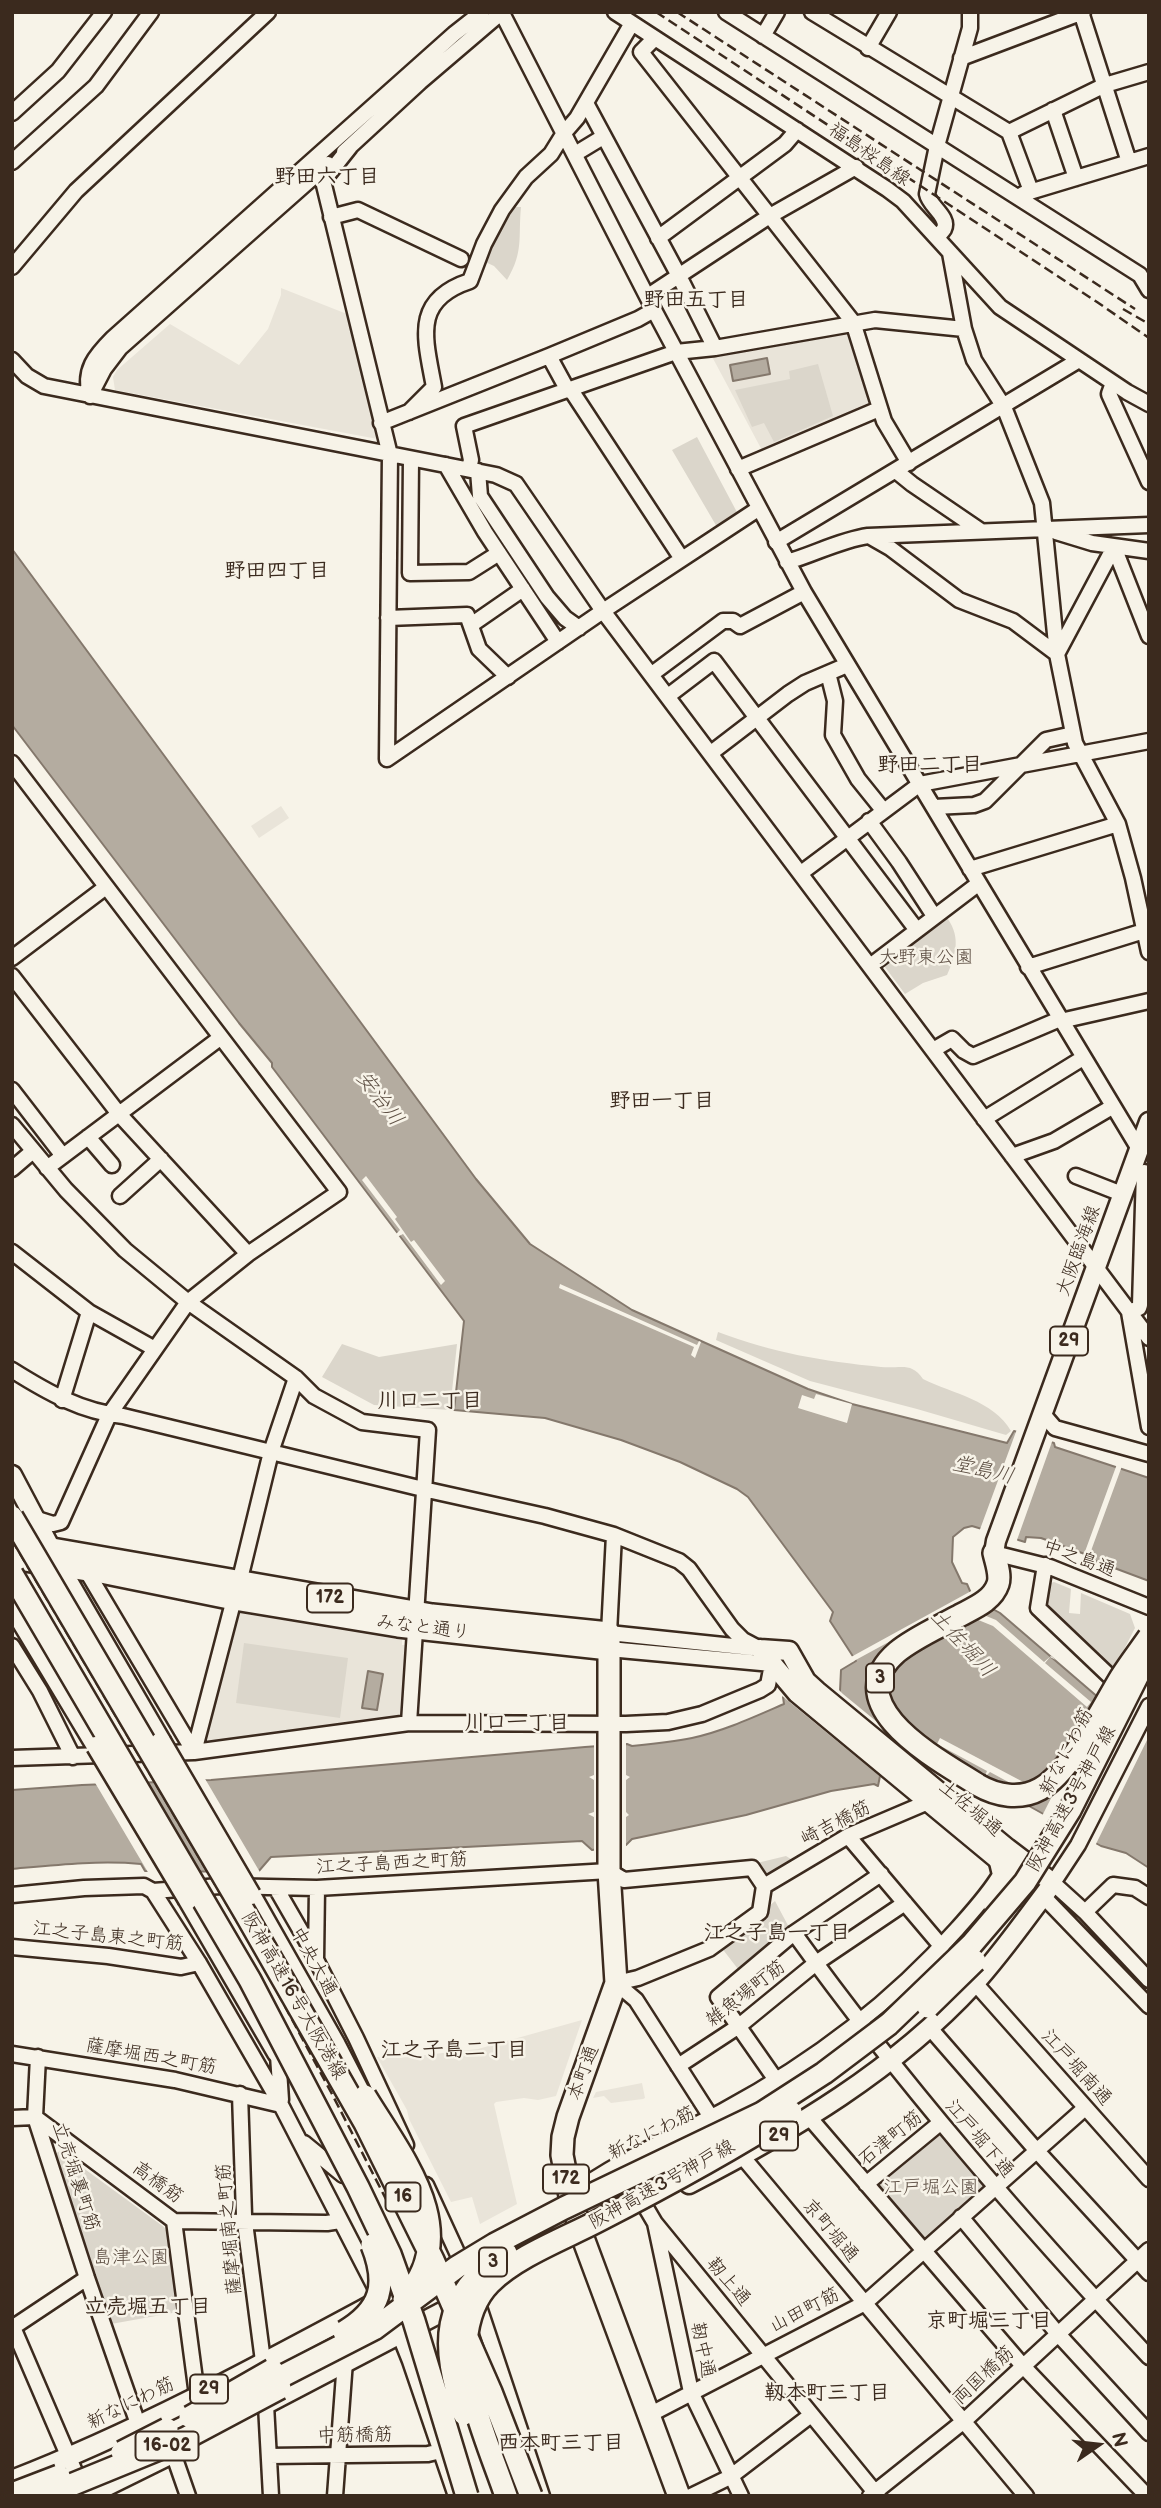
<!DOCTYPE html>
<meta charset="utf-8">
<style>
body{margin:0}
#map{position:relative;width:1161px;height:2508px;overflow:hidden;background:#f7f3e8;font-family:"Balsamiq Sans",sans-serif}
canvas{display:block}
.frame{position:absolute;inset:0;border:14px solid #3b2a1e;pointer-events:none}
.north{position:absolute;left:1063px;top:2410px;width:70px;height:70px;-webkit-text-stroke:5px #f7f3e8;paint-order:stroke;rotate:76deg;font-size:19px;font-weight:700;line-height:28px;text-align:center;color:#3b2a1e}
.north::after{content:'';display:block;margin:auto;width:24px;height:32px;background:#3b2a1e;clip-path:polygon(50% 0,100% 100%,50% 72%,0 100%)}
</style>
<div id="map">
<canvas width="1161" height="2508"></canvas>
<div class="frame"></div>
<div class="north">N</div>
</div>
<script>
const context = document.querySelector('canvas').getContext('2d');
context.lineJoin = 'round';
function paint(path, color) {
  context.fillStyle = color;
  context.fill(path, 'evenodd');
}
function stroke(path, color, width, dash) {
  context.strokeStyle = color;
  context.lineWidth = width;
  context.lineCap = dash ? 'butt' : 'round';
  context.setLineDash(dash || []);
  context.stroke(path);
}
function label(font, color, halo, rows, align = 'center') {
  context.font = font + ' "Balsamiq Sans","Klee One",sans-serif';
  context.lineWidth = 5;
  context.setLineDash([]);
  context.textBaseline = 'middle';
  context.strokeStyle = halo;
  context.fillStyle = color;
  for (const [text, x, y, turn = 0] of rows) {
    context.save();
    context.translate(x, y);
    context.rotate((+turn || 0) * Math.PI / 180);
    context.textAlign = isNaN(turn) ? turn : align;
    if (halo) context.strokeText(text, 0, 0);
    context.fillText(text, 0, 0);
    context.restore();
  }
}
const built = new Path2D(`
 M281,288L352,316L383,440L115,390L113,377L117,370L170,324L239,365L268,329L281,295Z
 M849,326L875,406L764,454L709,351Z
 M281,806L289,818L259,838L251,826Z
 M240,1613L402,1640V1645H406L401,1715L398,1720L210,1747L206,1740Z
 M582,2020L556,2096L538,2100L524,2098L496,2102L494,2104L517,2204L480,2224L472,2197L451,2202L409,2119L407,2110L377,2057L399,2058L478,2049Z
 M642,2083L645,2098L643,2099L611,2103L604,2096L593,2098L596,2092Z`);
const green = new Path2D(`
 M517,207H521C518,238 524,251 507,280L494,266L481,260L506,208Z
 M818,364L833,416L774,442L764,423L752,427L735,390L790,379L789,371Z
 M697,437L739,516L717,527L672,450Z
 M945,915C961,935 957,953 947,975L923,983L905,994L882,963Z
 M718,1332C774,1353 822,1361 881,1367C900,1369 911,1361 923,1379C953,1394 993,1400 1011,1431L1006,1435L917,1409L810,1381L716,1340Z
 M342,1344L379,1357L457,1344L450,1410L374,1405L322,1377Z
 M1054,1582L1071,1589L1069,1613L1080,1614L1081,1593L1130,1614L1135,1628L1112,1673L1042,1607L1048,1584Z
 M244,1643L348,1658L340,1718L236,1703Z
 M786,1856L794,1861L771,1874L762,1872L757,1863Z
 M775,1901L791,1931L741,1973L721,1947Z
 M938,2135H943L984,2185V2190L927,2240L921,2238L879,2190L880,2184Z
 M60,2151L164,2227L169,2235L178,2312L111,2324L55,2154Z`);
const water = new Path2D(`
 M767,358L770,374L733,381L730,365Z
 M12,549L476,1179L530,1244L632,1310L808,1389L852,1404L1007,1443L1014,1431L1054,1443L1055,1447L1149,1478V1581L1093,1560V1557L1041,1538L1026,1537L1025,1542L972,1526L964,1528L953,1537L952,1562L962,1583L967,1584L973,1598L1000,1613L1149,1741V1868L1126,1853L1101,1846L1020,1801L925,1755L880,1776L878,1786L874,1784L831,1791L746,1815L632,1839L626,1845L592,1850L582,1841L271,1857L258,1872L145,1871L141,1864C99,1860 55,1865 12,1869V1790L82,1785L211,1780L585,1747L627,1744L632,1746C652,1744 672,1742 692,1738C724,1731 754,1717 784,1704L783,1697L840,1691L841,1670L856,1661L830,1621L833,1612L748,1497L737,1489L680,1462L621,1440L545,1418L454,1410L464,1321L294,1096L272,1067V1063L239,1023L12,725Z
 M368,1671L383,1674L377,1710L362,1708Z`);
const pier = new Path2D(`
 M366,1176L397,1217L395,1219L411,1242L414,1240L445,1281L441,1285L403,1234L397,1237L395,1235L400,1230L362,1180Z
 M560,1284L697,1345L699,1341L701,1342L695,1358L691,1355L694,1347L559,1288Z
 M816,1394L852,1404L847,1423L798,1408L802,1395L814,1399Z
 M1017,1429L1053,1439L1017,1540L1018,1543L979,1532Z
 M1117,1464L1122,1466L1088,1559L1083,1557Z
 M973,1590L975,1595L852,1662L851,1660V1657Z
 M974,1611L996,1620L1044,1662L1051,1656L1056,1660L1050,1657L1045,1663L1091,1702L1087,1707L993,1626L971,1617Z
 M838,1689L843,1694L921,1758L883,1779L781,1695Z
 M1103,1696L1149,1736L1095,1846L1042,1816Z
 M940,1738L1046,1794L1043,1801L990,1772L984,1778L987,1771L937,1744Z
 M626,1741V1775L630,1777L626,1780V1812L629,1815L626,1817V1849L594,1852V1817L588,1814L594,1812V1780L589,1777L594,1775V1742Z
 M204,1777L261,1874L260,1875H226L168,1778Z
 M128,1780L183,1875L149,1874L94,1781Z`);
const minor = new Path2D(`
 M615,12L887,189L903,201L1000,307L1127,392L1149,404
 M726,12L1140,275L1149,290
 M812,12L1009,132L1031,191
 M1081,12L1129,162
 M502,13L654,310L804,592L1139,1149
 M763,36L777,12
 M655,38L641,52L853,322L884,421L909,463
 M868,48L889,12
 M961,58L1083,12
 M586,103L679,276L715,348
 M1053,110L1076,178
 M12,113L58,71L104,12
 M1009,132L1105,85L1149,72
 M350,147L323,181L390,455L387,759
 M344,152L420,82L502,12
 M575,154L603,137
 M12,162L96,86L151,12
 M1023,194L1149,156
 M331,217L358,210L461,259
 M658,238L785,144L797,130
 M937,238C939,235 942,232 944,229C950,217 929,206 927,194L937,146L970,28V12
 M950,253L964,329L974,360L1004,407L1042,503L1057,654L1075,743L1118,824L1133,878L1149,952
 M12,267L76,191L268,12
 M648,296L768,217L856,167
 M549,356L567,389L573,393L682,559
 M12,360L27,376L44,386L496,475L516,484L603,611L1149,1338
 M1113,383L1109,394L1149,482
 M90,396L104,369L120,348L328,164
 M90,396C83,370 95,356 113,338L454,34L482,12
 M409,412L434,387C425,338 412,300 470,281L484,244L502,210L526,177L551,154L564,133L577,118L632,23
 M381,423L549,356L638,319L654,310
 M411,459L410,573L469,572L499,553
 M446,465L485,532L558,642
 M469,469L471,460L464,426L676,352L715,348L875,320L964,329
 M738,469L879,409
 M478,471L480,496L547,597L565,618L579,628
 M896,471L912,484L981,531
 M1056,532L1092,543L1149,551
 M869,536L890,548L959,600L1013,621L1057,654
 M776,542L1079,360
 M1114,547L1149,636
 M787,562C815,554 840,540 868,536L1149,525
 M388,618L467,615L479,649L508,677
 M471,625L523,589
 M1057,654L1114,547
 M828,673L835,701L833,735L858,779L883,810
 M652,674L723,621H733L740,626L804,592
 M668,696L714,661L916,929
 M711,753L788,694L805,683L847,665
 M387,759L603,611L758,509
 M12,763L339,1192L248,1254L188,1302L109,1415L61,1522L53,1524L37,1519
 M934,807L974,805L985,801L1046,740L1073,734
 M869,821L899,862L934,916
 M970,869L1118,824
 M801,873L920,784L1149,741
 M12,958L106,887
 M870,966L978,884
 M1028,967L1144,931
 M12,976L119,1114L248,1254
 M933,1050L952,1039L964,1051L973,1056L1060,1019L1065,1020L1149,1001
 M12,1090L63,1156
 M984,1119L1083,1058
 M12,1125L66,1190L125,1250L188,1302L296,1378L314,1396L362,1422L428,1430L409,1723
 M88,1137L112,1165
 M1012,1156L1054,1141L1112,1107
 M47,1168L220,1038
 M12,1169L33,1151
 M1144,1172L1140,1305L1139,1308L1129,1312L1149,1427
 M1076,1176L1122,1194
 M120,1196L161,1159
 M12,1252L89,1312L155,1349
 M12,1370C47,1392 82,1412 123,1416L423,1489L545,1516L614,1535L679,1561L689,1569L732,1629L743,1640L760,1649
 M62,1400L89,1312
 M1043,1414L1055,1428L1149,1454
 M614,1535L609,1633L752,1648
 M994,1553L1050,1567L1149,1607
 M1045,1565L1038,1608L1122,1688
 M239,1583L271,1452L296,1378
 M234,1599L194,1752L409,1723L626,1724L668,1722L702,1714L760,1690L768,1685L772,1664L609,1649
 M12,1646L40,1691L73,1757
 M1149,1706L1078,1845L1053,1883L1085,1912L1149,1980
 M12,1758L194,1752L86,1570
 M848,1836L942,1947
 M764,1886L848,1836L928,1802
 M276,1888L306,1940L356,2038L406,2145
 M153,1891L199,1963L281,2105L378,2293
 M12,1895L84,1888L144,1886L153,1891L220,1886L317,1888L609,1871L624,1880L752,1868L764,1886
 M1043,1896L1149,2006
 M1085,1912L1113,1885L1135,1888L1149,1897
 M794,1933C902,2083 1023,2222 1149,2357
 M12,1947L108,1956L181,1967L199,1963
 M316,1960L317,1888
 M616,1983L636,2000L716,2125L1026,2496
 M616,1983L638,1978L709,1949L760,1912L764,1886
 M975,1983L1149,2179
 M929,2027L1037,2151L1149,2273
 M12,2054L175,2080L281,2105
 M278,2055L281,2100
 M38,2057L35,2117L87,2278L138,2424
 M678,2066L739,2026L816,1963L905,1903
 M776,2080L718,1997L794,1933L881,1874
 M240,2094L244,2215L263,2361
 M809,2117L1023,2366L1147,2496
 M12,2118L35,2117L174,2221L327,2223L340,2221
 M304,2143L343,2175
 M866,2184L940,2123
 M426,2185L466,2272
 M570,2196C616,2161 672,2138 723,2111C812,2063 890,2005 957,1929C972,1912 988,1895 1000,1875L996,1858
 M645,2206L655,2223L691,2392L741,2496
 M961,2217L1058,2334L1149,2433
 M174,2221L197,2395
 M655,2223L878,2496
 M477,2301L542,2496
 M12,2325L82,2488
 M396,2326L410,2361L456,2496
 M12,2328L87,2278
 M266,2405L271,2496
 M649,2415L865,2303L1085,2108
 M173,2453L188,2496
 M269,2456L428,2454L441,2451
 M335,2496L345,2361
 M691,2496L730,2477L811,2415
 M870,2496L964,2421L1149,2250`);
const major = new Path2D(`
 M12,1475L68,1581L161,1741
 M994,1553L996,1541L1149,1122
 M12,1606L96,1746
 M760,1649L797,1693L1025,1882
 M251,1895L336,2045L369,2109
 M188,1900L277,2053
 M993,1906L1025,1863
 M721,2122L781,2089L851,2041
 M689,2184C792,2131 895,2070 974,1984C1003,1952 1027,1917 1053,1883L1007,1848L817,1691L806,1681L789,1651L760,1649
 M270,2402L465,2300
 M12,2480C151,2426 283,2352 414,2282
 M87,2496L174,2453`);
const highway = new Path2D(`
 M12,1542L432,1615L609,1633V1871L616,1983L568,2117L563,2137L562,2155L570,2196L583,2238L679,2496
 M12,1558L106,1573L234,1599L398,1626L609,1649
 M978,1785C941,1761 834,1706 897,1652C914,1638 937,1628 957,1617C971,1609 992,1602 998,1584C1001,1575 996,1562 994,1553
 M617,2198L661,2180`);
const rail = new Path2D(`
 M656,12L1097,302L1149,338
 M677,12L1135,309
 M1123,309L1149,324
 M12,1540L266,1971L332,2094L389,2205`);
const majorBridge = new Path2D(`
 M161,1741L251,1895
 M96,1746L188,1900`);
const highwayBridge = new Path2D(`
 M12,1517L245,1913L365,2123L433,2260L491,2392L531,2496
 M12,1574L250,1980L358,2187L390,2254L414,2321L467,2496
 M978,1785C997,1796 1020,1800 1040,1789C1072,1771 1102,1708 1121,1677C1130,1663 1140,1650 1149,1637
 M928,2007L975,1961
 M365,2096C402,2157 465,2232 404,2299
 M344,2332C381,2310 388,2285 372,2245
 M261,2387L374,2329L457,2267L495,2244L564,2208L762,2113L824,2073L889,2024L972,1944L1025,1882L1070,1810L1149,1653
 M464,2414C441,2346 439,2296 506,2253
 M190,2417L272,2370
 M122,2452L167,2429
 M12,2494L59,2476
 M44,2496L186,2438L280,2388
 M506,2496C491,2452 462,2387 466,2342C468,2320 474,2299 490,2283C516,2257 563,2239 596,2222C662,2188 729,2152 791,2112`);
const shields = [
 [1069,1341,38],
 [330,1598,46],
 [880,1678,28],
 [779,2136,38],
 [566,2179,46],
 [403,2197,35],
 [493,2262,28],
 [209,2389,38],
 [167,2446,63]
];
const shieldNames = [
 ["29",1069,1341],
 ["172",330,1598],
 ["3",880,1678],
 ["29",779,2136],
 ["172",566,2179],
 ["16",403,2197],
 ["3",493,2262],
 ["29",209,2389],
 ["16-02",167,2446]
];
const streetNames = [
 ["福島桜島線",869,155,35],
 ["大阪臨海線",1079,1251,-70],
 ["中之島通",1079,1559,20],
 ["みなと通り",423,1628,7],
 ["新なにわ筋",1067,1752,-63],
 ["阪神高速3号神戸線",1072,1799,-61],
 ["土佐堀通",970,1809,40],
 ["崎吉橋筋",836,1824,-27],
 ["江之子島西之町筋",392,1864,-3],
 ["江之子島東之町筋",108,1937,6],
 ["中央大通",313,1962,61],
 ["雑魚場町筋",746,1994,-38],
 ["阪神高速16号大阪港線",293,1996,60],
 ["薩摩堀西之町筋",151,2057,10],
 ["江戸堀南通",1076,2068,48],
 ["本町通",584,2073,-70],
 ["新なにわ筋",652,2134,-27],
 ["石津町筋",891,2139,-39],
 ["江戸堀下通",979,2139,50],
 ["立売堀裏町筋",75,2177,72],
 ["高橋筋",157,2183,36],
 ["阪神高速3号神戸線",662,2185,-29],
 ["薩摩堀南之町筋",230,2229,-95],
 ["京町堀通",830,2231,50],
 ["靭上通",728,2282,50],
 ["山田町筋",805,2311,-27],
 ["靭中通",702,2350,78],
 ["両国橋筋",984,2376,-43],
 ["新なにわ筋",131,2404,-26],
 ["中筋橋筋",355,2436,-1]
];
const parkNames = [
 ["大野東公園",926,958],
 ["江戸堀公園",931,2188],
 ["島津公園",131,2258]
];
const neighbourhoodNames = [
 ["野田六丁目",327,178],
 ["野田五丁目",696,301],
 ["野田四丁目",277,572],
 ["野田二丁目",930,766],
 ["野田一丁目",662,1102],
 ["川口二丁目",430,1402],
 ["川口一丁目",517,1724],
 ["江之子島一丁目",777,1934],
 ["江之子島二丁目",454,2051],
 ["立売堀五丁目",148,2308],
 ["京町堀三丁目",989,2322],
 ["靱本町三丁目",827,2394],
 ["西本町三丁目",561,2444]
];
const waterNames = [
 ["安治川",379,1099,53],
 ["堂島川",983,1471,13],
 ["土佐堀川",962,1644,47]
];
paint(built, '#e9e4d9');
paint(green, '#dbd6cb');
paint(water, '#b4aca0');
stroke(water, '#84786c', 2);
paint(pier, '#f7f3e8');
stroke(minor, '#3b2a1e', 19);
stroke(major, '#3b2a1e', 23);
stroke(highway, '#3b2a1e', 26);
stroke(minor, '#f7f3e8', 14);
stroke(major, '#f7f3e8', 18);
stroke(highway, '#f7f3e8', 21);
stroke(rail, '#3b2a1e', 2.5, [10, 5]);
stroke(majorBridge, '#3b2a1e', 23, []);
stroke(highwayBridge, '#3b2a1e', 26, []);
stroke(majorBridge, '#f7f3e8', 18);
stroke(highwayBridge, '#f7f3e8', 21);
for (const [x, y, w] of shields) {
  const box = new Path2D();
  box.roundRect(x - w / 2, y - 14.5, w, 29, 5);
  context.fillStyle = '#f7f3e8';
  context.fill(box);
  stroke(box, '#3b2a1e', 2);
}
label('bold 18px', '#3b2a1e', null, shieldNames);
label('19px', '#3b2a1e', '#f7f3e8', streetNames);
label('19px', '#5b4c41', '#f7f3e8', parkNames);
label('bold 21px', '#3b2a1e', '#f7f3e8', neighbourhoodNames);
label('italic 21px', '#5f5145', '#f7f3e8', waterNames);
</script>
